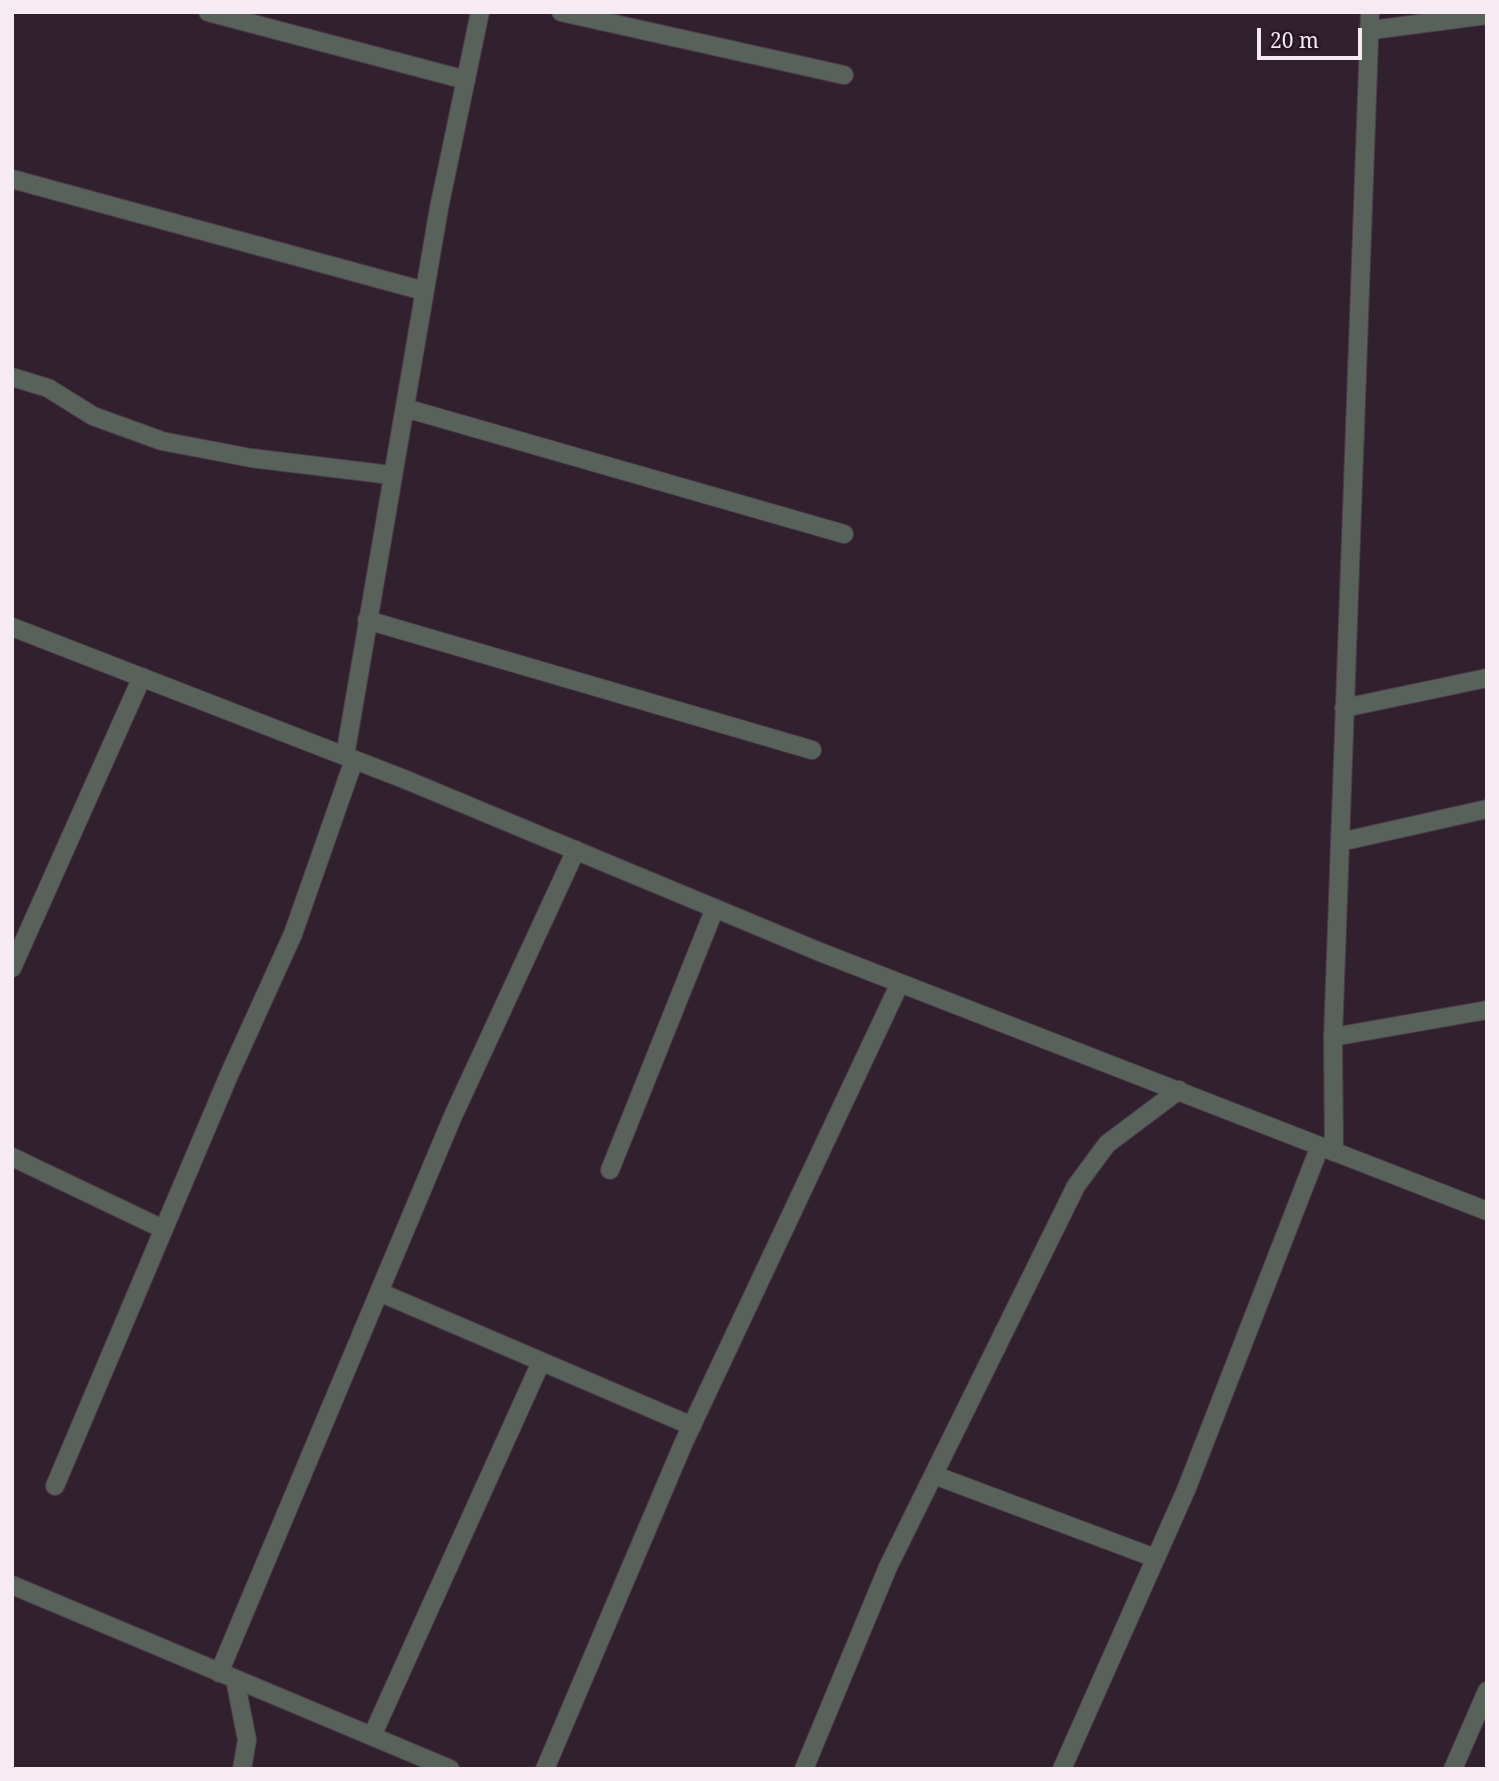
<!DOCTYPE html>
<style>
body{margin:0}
#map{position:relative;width:1499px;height:1781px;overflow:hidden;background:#31212f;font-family:"Noto Serif",serif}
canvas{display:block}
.frame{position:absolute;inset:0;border:14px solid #f6eaf3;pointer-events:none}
.scale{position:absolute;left:1257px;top:28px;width:105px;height:32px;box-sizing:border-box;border:4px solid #f6eaf3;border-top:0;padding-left:9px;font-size:21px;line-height:24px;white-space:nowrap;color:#f6eaf3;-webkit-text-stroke:5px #271725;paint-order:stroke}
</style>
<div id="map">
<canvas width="1499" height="1781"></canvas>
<div class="frame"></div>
<div class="scale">20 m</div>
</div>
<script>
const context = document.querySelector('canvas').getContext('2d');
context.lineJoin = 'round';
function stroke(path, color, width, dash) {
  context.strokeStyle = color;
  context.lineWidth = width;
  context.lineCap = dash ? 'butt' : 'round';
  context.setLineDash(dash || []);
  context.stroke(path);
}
const minor = new Path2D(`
 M208,12L466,80
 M561,12L844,75
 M1372,30L1487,15
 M12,179L424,291
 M12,377L48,388L93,416L162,441L251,458L391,475
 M405,408L844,534
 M367,620L812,750
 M12,627L404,779L820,952L1487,1211
 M1344,708L1487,678
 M345,756L439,208L480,12
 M1340,842L1487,809
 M12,968L142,677
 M1333,1037L1487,1010
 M1334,1152L1333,1037L1370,12
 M12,1157L163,1229
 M610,1170L715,908
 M379,1292L692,1426
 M934,1475L1155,1558
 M55,1486L229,1075L293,934L354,760
 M12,1585L450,1769
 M219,1673L453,1116L576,850
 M235,1679L247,1740L242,1769
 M372,1736L541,1362
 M545,1769L684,1442L900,983
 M804,1769L888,1567L1076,1186L1107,1144L1179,1090
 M1062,1769L1186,1490L1320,1146
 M1453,1769L1487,1691`);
stroke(minor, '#4d3d4a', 20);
stroke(minor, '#59625a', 18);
</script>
